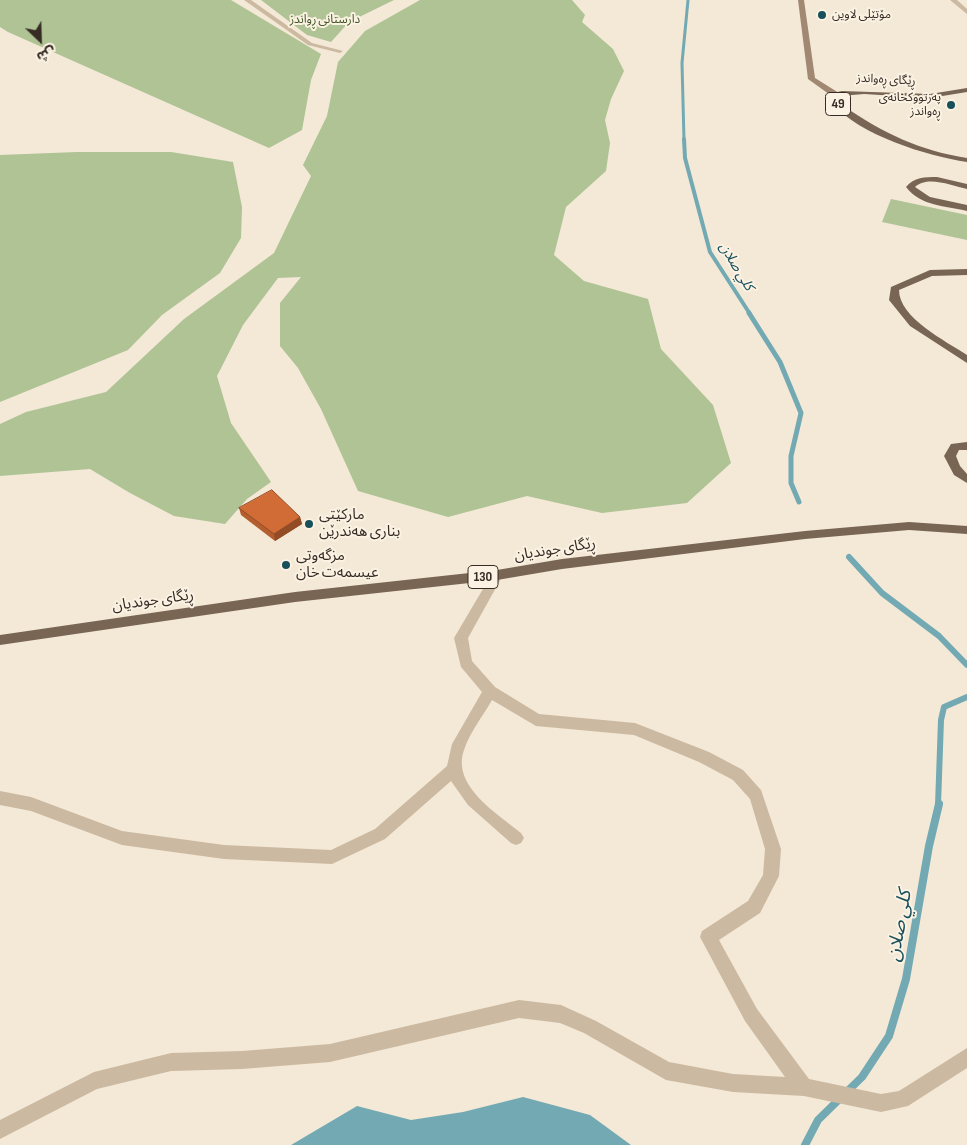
<!DOCTYPE html>
<meta charset="utf-8">
<style>
body{margin:0}
#map{position:relative;width:967px;height:1145px;overflow:hidden;background:#f3e9d6;font-family:"Sofia Sans Condensed","Noto Sans Arabic",sans-serif}
canvas{display:block}
.north{position:absolute;left:15px;top:15px;width:50px;height:50px;-webkit-text-stroke:4px #fbf2e3;paint-order:stroke;rotate:156deg;font-size:14px;font-weight:700;line-height:20px;text-align:center;color:#362c25}
.north::after{content:'';display:block;margin:auto;width:18px;height:22px;background:#362c25;clip-path:polygon(50% 0,100% 100%,50% 72%,0 100%)}
</style>
<div id="map">
<canvas width="967" height="1145"></canvas>
<div class="north">ش</div>
</div>
<script>
const context = document.querySelector('canvas').getContext('2d');
context.lineJoin = 'round';
function paint(path, color) {
  context.fillStyle = color;
  context.fill(path, 'evenodd');
}
function stroke(path, color, width, dash) {
  context.strokeStyle = color;
  context.lineWidth = width;
  context.lineCap = dash ? 'butt' : 'round';
  context.setLineDash(dash || []);
  context.stroke(path);
}
function label(font, color, halo, rows, align = 'center') {
  context.font = font + ' "Sofia Sans Condensed","Noto Sans Arabic",sans-serif';
  context.lineWidth = 4;
  context.setLineDash([]);
  context.textBaseline = 'middle';
  context.strokeStyle = halo;
  context.fillStyle = color;
  for (const [text, x, y, turn = 0] of rows) {
    context.save();
    context.translate(x, y);
    context.rotate((+turn || 0) * Math.PI / 180);
    context.textAlign = isNaN(turn) ? turn : align;
    if (halo) context.strokeText(text, 0, 0);
    context.fillText(text, 0, 0);
    context.restore();
  }
}
const green = new Path2D(`
 M0,0H231L321,54L311,80L302,130L269,148L8,32L0,27Z
 M261,0H394L349,22L331,42L307,35Z
 M420,0H572L585,15L582,22L613,49L624,71L611,99L605,120L610,143L606,171L566,207L554,255L584,281L648,299L661,349L713,405L731,463L687,503L602,513L527,496L448,517L358,491L321,409L298,368L280,346V303L301,277L278,278L243,325L217,376L231,423L271,482L247,499L225,524L174,516L130,493L90,469L0,476V424L26,412L106,392L184,319L274,253L311,176L303,165L327,116L338,62L365,31Z
 M77,152H171L233,162L242,207L241,238L220,273L162,315L128,350L0,402V155Z
 M891,199L967,215V240L882,222Z`);
const water = new Path2D(`
 M523,1097L590,1115L631,1145H291L357,1106L411,1120L463,1112Z`);
const streamFar4 = new Path2D(`
 M684,140L682,63L688,0`);
const streamFar3 = new Path2D(`
 M684,139L685,158L710,252L750,314`);
const streamFar2 = new Path2D(`
 M749,313L780,362L801,413L791,456V483L799,502`);
const streamFar1 = new Path2D(`
 M849,557L882,593L939,636L967,665
 M938,805L941,720L944,707L967,697`);
const stream = new Path2D(`
 M805,1145L818,1120L862,1077L889,1036L906,979L929,846L939,804`);
const street = new Path2D(`
 M244,0H251L312,43L343,51L340,53L308,45Z
 M950,0H957L967,9V14Z
 M497,570L501,572L503,575L468,638L472,661L495,687L539,714L635,723L709,752L743,770L761,790L781,849L779,876L760,913L719,940L757,1009L809,1079L881,1094L899,1091L967,1048V1068L908,1106L881,1112L804,1096L733,1092L666,1080L584,1033L560,1023L519,1018L330,1062L242,1069L171,1071L97,1089L0,1139V1120L94,1072L171,1053L242,1051L330,1044L519,1000L561,1005L596,1021L669,1062L733,1074L785,1077L745,1021L700,937L702,931L748,901L763,875L765,849L750,799L733,780L699,762L634,735L536,726L492,700C483,716 470,732 464,750C451,786 498,814 521,833L524,838L521,843L516,845L511,843L468,805L451,781L385,839L332,864L224,859L122,845L31,811L0,805V791L31,797L122,831L224,845L331,850L375,829L447,766L452,744L482,692L461,667L454,638L493,572Z`);
const secondary = new Path2D(`
 M798,0H804L815,78L839,93V97H833L808,79Z`);
const primary = new Path2D(`
 M967,88V92L930,98L864,94L840,96V103L845,107C883,133 921,151 967,158V162C927,156 859,135 832,103L833,93L842,91L930,94Z
 M937,177L967,184V189C952,186 928,175 915,187L930,197L967,205V211C946,206 920,206 906,187C914,177 925,177 937,177Z
 M967,269V275L932,276L899,290C899,318 946,341 967,355V363L910,326L889,300L891,287L930,270Z
 M967,442V450H959L956,456L960,466L967,474V483L954,475L944,456L951,444Z
 M909,522L967,526V534L909,530L805,539L562,569L497,580L295,602L0,645V635L295,592L497,570L562,559L805,531Z`);
const wall = new Path2D(`
 M239,508L300,517L302,524L275,541L241,515Z`);
const shadedWall = new Path2D(`
 M300,517L302,524L275,541L274,534Z`);
const building = new Path2D(`
 M272,490L300,517L274,534L239,508Z`);
const markers = [
 [822,15,5,"#174f5b"],
 [951,105,5,"#174f5b"],
 [309,524,5,"#174f5b"],
 [286,565,5,"#174f5b"]
];
const farPoinames = [
 ["مۆتێلی لاوین",832,15],
 ["پەرتووکخانەی",941,98,"right"],
 ["ڕەواندز",941,112,"right"]
];
const farParknames = [
 ["دارستانی ڕواندز",325,20]
];
const farStreetnames = [
 ["ڕێگای ڕەواندز",886,80,3]
];
const shields = [
 [838,104,25],
 [483,577,30]
];
const shieldNames = [
 ["49",838,104],
 ["130",483,577]
];
const farWaternames = [
 ["كلي صلان",736,267,59]
];
const poiNames = [
 ["مارکێتی",319,515],
 ["بناری هەندرێن",319,532],
 ["مزگەوتی",296,556],
 ["عیسمەت خان",296,573]
];
const streetNames = [
 ["ڕێگای جوندیان",555,550,-9],
 ["ڕێگای جوندیان",153,601,-8]
];
const nearWaternames = [
 ["كلي صلان",900,926,-80]
];
paint(green, '#afc395');
paint(water, '#73a9b3');
stroke(streamFar4, '#73a9b3', 3);
stroke(streamFar3, '#73a9b3', 4);
stroke(streamFar2, '#73a9b3', 5);
stroke(streamFar1, '#73a9b3', 6);
stroke(stream, '#73a9b3', 8);
paint(street, '#ccb9a1');
paint(secondary, '#a08873');
paint(primary, '#796554');
paint(wall, '#b45d2e');
paint(shadedWall, '#924c26');
paint(building, '#d16c36');
stroke(building, '#924c26', 1);
for (const [x, y, r, color] of markers) {
  const dot = new Path2D();
  dot.arc(x, y, r, 0, 2 * Math.PI);
  context.fillStyle = color;
  context.fill(dot);
  stroke(dot, '#fbf2e3', 2);
}
label('12px', '#362c25', '#fbf2e3', farPoinames, 'left');
label('12px', '#405626', '#fbf2e3', farParknames);
label('12px', '#362c25', '#fbf2e3', farStreetnames);
for (const [x, y, w] of shields) {
  const box = new Path2D();
  box.roundRect(x - w / 2, y - 11.5, w, 23, 4);
  context.fillStyle = '#fbf2e3';
  context.fill(box);
  stroke(box, '#362c25', 1);
}
label('bold 14px', '#362c25', null, shieldNames);
label('italic 14px', '#174f5b', '#fbf2e3', farWaternames);
label('15px', '#362c25', '#fbf2e3', poiNames, 'left');
label('15px', '#362c25', '#fbf2e3', streetNames);
label('italic 19px', '#174f5b', '#fbf2e3', nearWaternames);
</script>
